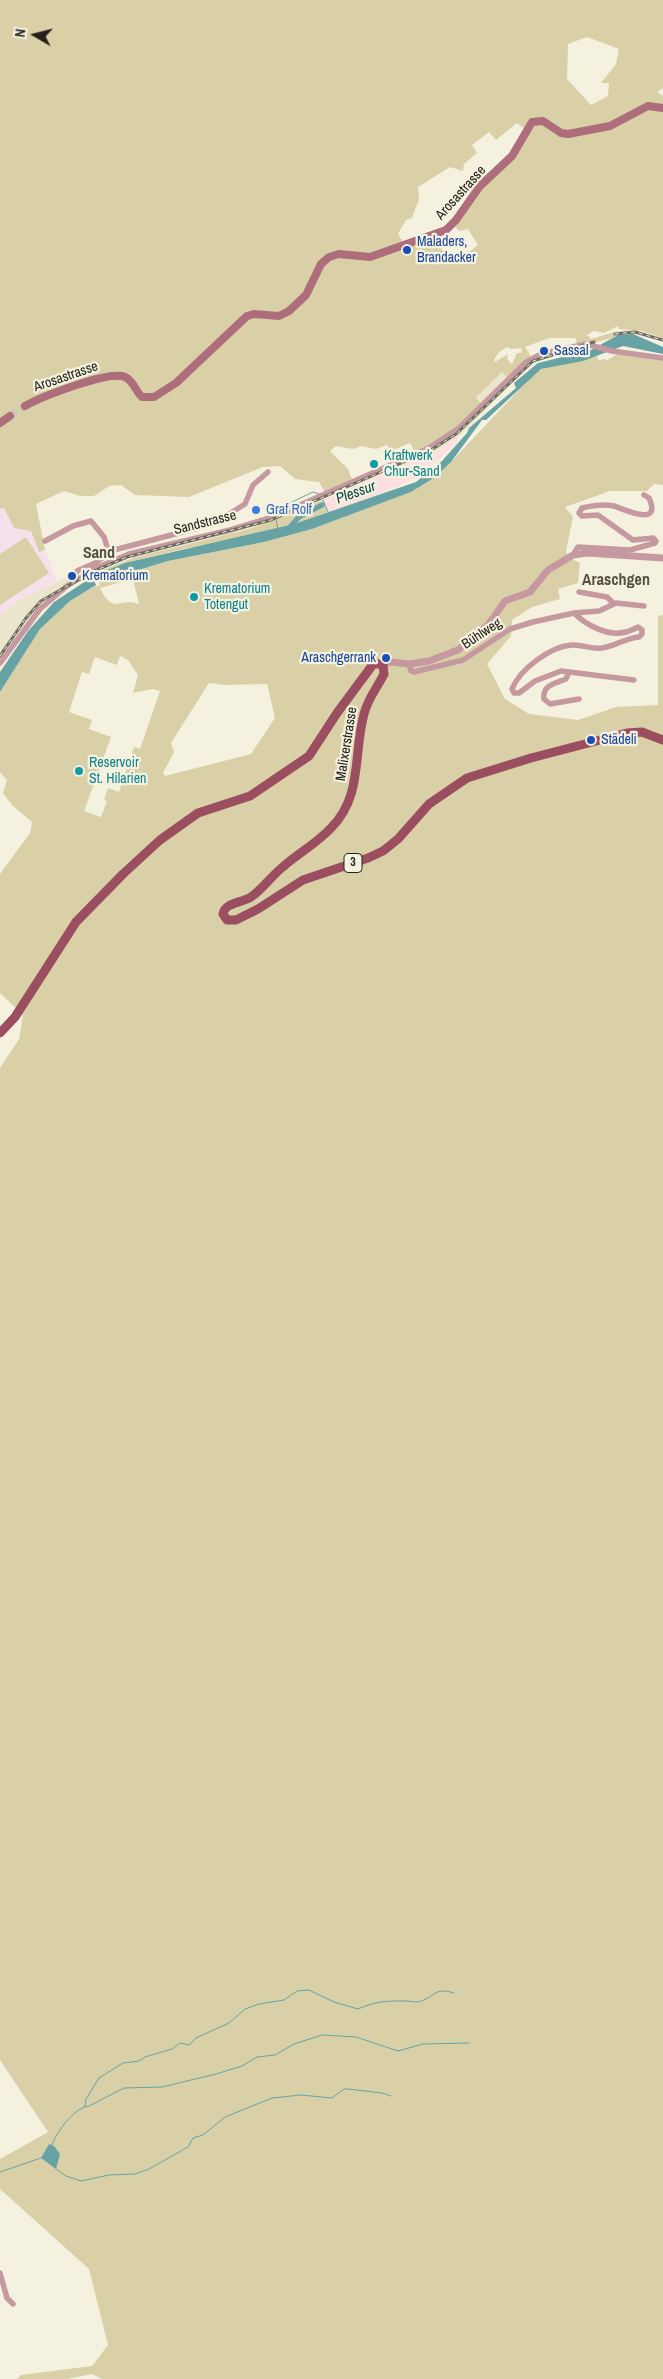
<!DOCTYPE html>
<meta charset="utf-8">
<style>
body{margin:0}
#map{position:relative;width:663px;height:2379px;overflow:hidden;background:#f5f1df;font-family:"Archivo Narrow",sans-serif}
canvas{display:block}
.north{position:absolute;left:10px;top:10px;width:50px;height:50px;-webkit-text-stroke:4px #f5f1df;paint-order:stroke;rotate:278deg;font-size:14px;font-weight:700;line-height:20px;text-align:center;color:#23221b}
.north::after{content:'';display:block;margin:auto;width:18px;height:22px;background:#23221b;clip-path:polygon(50% 0,100% 100%,50% 72%,0 100%)}
</style>
<div id="map">
<canvas width="663" height="2379"></canvas>
<div class="north">N</div>
</div>
<script>
const context = document.querySelector('canvas').getContext('2d');
context.lineJoin = 'round';
function paint(path, color) {
  context.fillStyle = color;
  context.fill(path, 'evenodd');
}
function stroke(path, color, width, dash) {
  context.strokeStyle = color;
  context.lineWidth = width;
  context.lineCap = dash ? 'butt' : 'round';
  context.setLineDash(dash || []);
  context.stroke(path);
}
function label(font, color, halo, rows, align = 'center') {
  context.font = font + ' "Archivo Narrow",sans-serif';
  context.lineWidth = 4.5;
  context.setLineDash([]);
  context.textBaseline = 'middle';
  context.strokeStyle = halo;
  context.fillStyle = color;
  for (const [text, x, y, turn = 0] of rows) {
    context.save();
    context.translate(x, y);
    context.rotate((+turn || 0) * Math.PI / 180);
    context.textAlign = isNaN(turn) ? turn : align;
    if (halo) context.strokeText(text, 0, 0);
    context.fillText(text, 0, 0);
    context.restore();
  }
}
const built = new Path2D(`
 M629,329L663,338V342L637,334L615,336L614,332Z
 M564,350L565,352L544,357L531,363L460,436L435,452L267,523L133,558L132,554L256,523L429,448L502,372L532,358Z
 M68,577L71,580L33,614L0,659V614L19,600Z`);
const industrial = new Path2D(`
 M459,435L456,443L441,458L415,479L359,502L328,512L323,500L435,452Z`);
const education = new Path2D(`
 M4,507L31,531L39,552L45,550L57,582L19,600L0,614V509Z`);
const green = new Path2D(`
 M0,0H663V88L657,92L663,96V338L642,331L619,329L618,326L604,333L594,331L587,335L591,339L614,332L615,337C602,341 591,343 577,347L576,338H549L525,347L532,358L509,379L502,372L476,398L482,405L459,428L416,454L410,443L391,451L387,445L376,449L361,446L353,449L336,446L330,451L348,469L353,482L326,494L319,482L295,479L280,466L263,467L189,497L135,495L121,485L109,486L94,496H80L64,491L36,504L45,550L39,552L31,531L14,528L4,508L0,509ZM587,37L619,49L616,64L601,83H609L608,96L591,105L567,79L568,44ZM517,123L526,130L502,167L474,194L453,224L459,231L468,229L478,245L454,264L431,236L405,246L398,234L406,220L412,218L419,199L418,187L450,167L463,171L464,164L477,153L472,145L489,132L496,140ZM507,347L511,349L522,348L521,353H517L512,364L507,359L508,354L495,362L494,360L499,352Z
 M617,354L663,360V485L654,484L647,491H610L565,507L573,517L566,551L568,557L580,563L578,583L558,589L560,599L532,607L512,620L511,636L487,664L505,699L529,714L578,720L616,707L658,705V616L663,615V2379H102L92,2374L67,2379H17L21,2375L92,2366L108,2345L89,2269L0,2189V2159L48,2132L0,2060V1068L19,1039L23,1015L0,993V874L30,833L32,822L12,805L3,793L7,780L0,772V692L40,629L70,601L96,585L97,587L100,585L99,582L168,561L264,542L312,529L411,492L446,467L537,371L550,366L597,356L598,360L605,359L606,361ZM133,579L139,604C118,597 114,616 100,588ZM120,656L128,660L138,675L133,693L152,689L160,691L140,749L134,747L119,792L108,788L104,800L107,801L101,817L84,811L111,737L89,729L92,720L69,712L82,672L89,674L95,657L117,665ZM209,683L225,685L267,684L275,718L251,754L165,776L163,773L174,752L171,743Z
 M323,500L328,512C253,542 170,544 95,575V573L133,558L252,528Z
 M26,537L49,573L0,605V554Z`);
const water = new Path2D(`
 M633,334L663,347V354L623,346L583,361L541,369L486,420H482L451,462L435,477L411,492L312,529L264,542L168,561L99,582L95,575L125,563L294,524L416,482L442,461L467,433L469,428L516,388L514,383L538,363L591,350L618,335Z
 M92,577L96,585L70,601L40,629L0,692V672L28,631L54,602Z
 M49,2144L54,2146L60,2154L56,2169L41,2158Z`);
const stream = new Path2D(`
 M323,500L328,512
 M271,512L313,492L319,494
 M276,520L278,529
 M85,2107L86,2099L99,2078L123,2063L139,2061L145,2057L172,2049L180,2043L189,2045L196,2038L229,2023L245,2009L259,2004L284,2000L297,1991L309,1990L334,2002L358,2009C376,2001 386,2001 405,2001C411,2001 416,2003 421,2001C436,1996 434,1987 454,1993
 M52,2145C57,2131 74,2108 89,2106L124,2088L162,2087L216,2074L242,2066L257,2057L275,2055L294,2044L322,2035L356,2037L398,2051L423,2044L469,2043
 M56,2169L66,2176L81,2181L109,2175L135,2174L149,2169L188,2147L193,2138L203,2135L225,2117L272,2098L301,2095L332,2098L344,2089H348L382,2093L391,2096
 M0,2172L41,2158`);
const canal = new Path2D(`
 M288,529L299,517L322,505`);
const secondaryTunnel = new Path2D(`
 M10,416L25,406`);
const minor = new Path2D(`
 M45,541L73,526L91,521L104,537L109,553
 M573,555L578,547L630,550L655,543L656,541L653,538L633,540L598,515L582,516L579,513L582,508C591,506 605,504 614,506C621,508 663,529 649,498L644,495
 M76,580L75,575L77,571L95,563L114,550L198,528L226,516L245,504L253,485L268,472
 M579,592L607,597L613,603
 M574,613C586,625 608,637 626,632C630,631 634,629 638,627L642,630V634L639,637C626,638 615,646 602,648C592,650 582,644 572,645C551,646 520,669 512,689L514,693H519L535,681L561,671L634,680
 M0,663L40,609L67,586L96,568L129,554L230,530L273,517L429,448L459,428L525,363L541,354L586,344L612,351L663,358
 M409,664L411,671L414,672L463,660L510,629L533,622L574,613L599,611L616,603L644,606
 M569,672L566,679C556,683 542,685 544,699L550,704L579,699
 M0,2273L7,2298L13,2304`);
const tertiary = new Path2D(`
 M383,665L390,662L409,664L429,661L458,650L488,625L505,601L530,592L548,570L573,555L587,553L663,558`);
const secondary = new Path2D(`
 M25,406C41,397 109,370 125,377C134,381 135,391 142,397H154L176,383L247,316L254,314L279,316L289,311L306,295L321,264L329,257L339,254L370,257L446,230L456,220L480,186L512,156L532,122L543,121L561,133L568,134L610,126L648,106L663,108
 M0,423L10,416`);
const primary = new Path2D(`
 M0,1033L15,1017L76,922L123,874L160,840L198,813L250,796L309,756L337,713L374,663L383,665L384,674C377,688 368,698 364,714C353,754 363,796 331,828C317,843 299,853 284,866C272,875 263,889 251,897C242,903 225,902 223,914L227,920H236L258,909L303,880L368,858L383,851L398,839L429,804L467,778L531,758L627,733L642,732L663,740`);
const rail = new Path2D(`
 M615,334L635,332L663,340
 M0,656L26,618L41,601L92,572L127,557L271,520L431,450L456,434L533,361L594,342`);
const markers = [
 [407,250,5,"#1a4fb4"],
 [544,351,5,"#1a4fb4"],
 [374,464,5,"#0f9aa8"],
 [256,510,5,"#3f7fe0"],
 [72,576,5,"#1a4fb4"],
 [194,597,5,"#0f9aa8"],
 [386,658,5,"#1a4fb4"],
 [591,740,5,"#1a4fb4"],
 [79,771,5,"#0f9aa8"]
];
const shields = [
 [353,863,18]
];
const shieldNames = [
 ["3",353,863]
];
const streetNames = [
 ["Arosastrasse",461,193,-48],
 ["Arosastrasse",66,377,-19],
 ["Sandstrasse",205,523,-14],
 ["Bühlweg",482,634,-33],
 ["Malixerstrasse",347,744,-81]
];
const transitNames = [
 ["Maladers,",417,242],
 ["Brandacker",417,258],
 ["Sassal",554,351],
 ["Krematorium",82,576],
 ["Araschgerrank",376,658,"right"],
 ["Städeli",601,740]
];
const cultureNames = [
 ["Kraftwerk",384,456],
 ["Chur-Sand",384,472],
 ["Krematorium",204,589],
 ["Totengut",204,605],
 ["Reservoir",89,763],
 ["St. Hilarien",89,779]
];
const shopNames = [
 ["Graf Rolf",266,510]
];
const waterNames = [
 ["Plessur",356,493,-20]
];
const quarterNames = [
 ["Sand",99,554],
 ["Araschgen",616,581]
];
paint(built, '#ebe5cc');
paint(industrial, '#fbe0df');
paint(education, '#f6e0ec');
paint(green, '#d9d0a8');
paint(water, '#67a3a5');
stroke(stream, '#67a3a5', 1);
stroke(canal, '#67a3a5', 5);
stroke(secondaryTunnel, '#cbc8b8', 8, [8, 4]);
stroke(minor, '#c699a0', 5.5);
stroke(tertiary, '#c699a0', 7);
stroke(secondary, '#ae6d7a', 8);
stroke(primary, '#9b4e5f', 9);
stroke(rail, '#6e6c61', 3);
stroke(rail, '#f5f1df', 1, [4]);
for (const [x, y, r, color] of markers) {
  const dot = new Path2D();
  dot.arc(x, y, r, 0, 2 * Math.PI);
  context.fillStyle = color;
  context.fill(dot);
  stroke(dot, '#f5f1df', 2);
}
for (const [x, y, w] of shields) {
  const box = new Path2D();
  box.roundRect(x - w / 2, y - 9.5, w, 19, 4);
  context.fillStyle = '#f5f1df';
  context.fill(box);
  stroke(box, '#23221b', 1);
}
label('bold 12px', '#23221b', null, shieldNames);
label('14px', '#23221b', '#f5f1df', streetNames);
label('14px', '#164399', '#f5f1df', transitNames, 'left');
label('14px', '#0d838f', '#f5f1df', cultureNames, 'left');
label('14px', '#366cbe', '#f5f1df', shopNames, 'left');
label('italic 15px', '#0e4648', '#f5f1df', waterNames);
label('bold 16px', '#545141', '#f5f1df', quarterNames);
</script>
